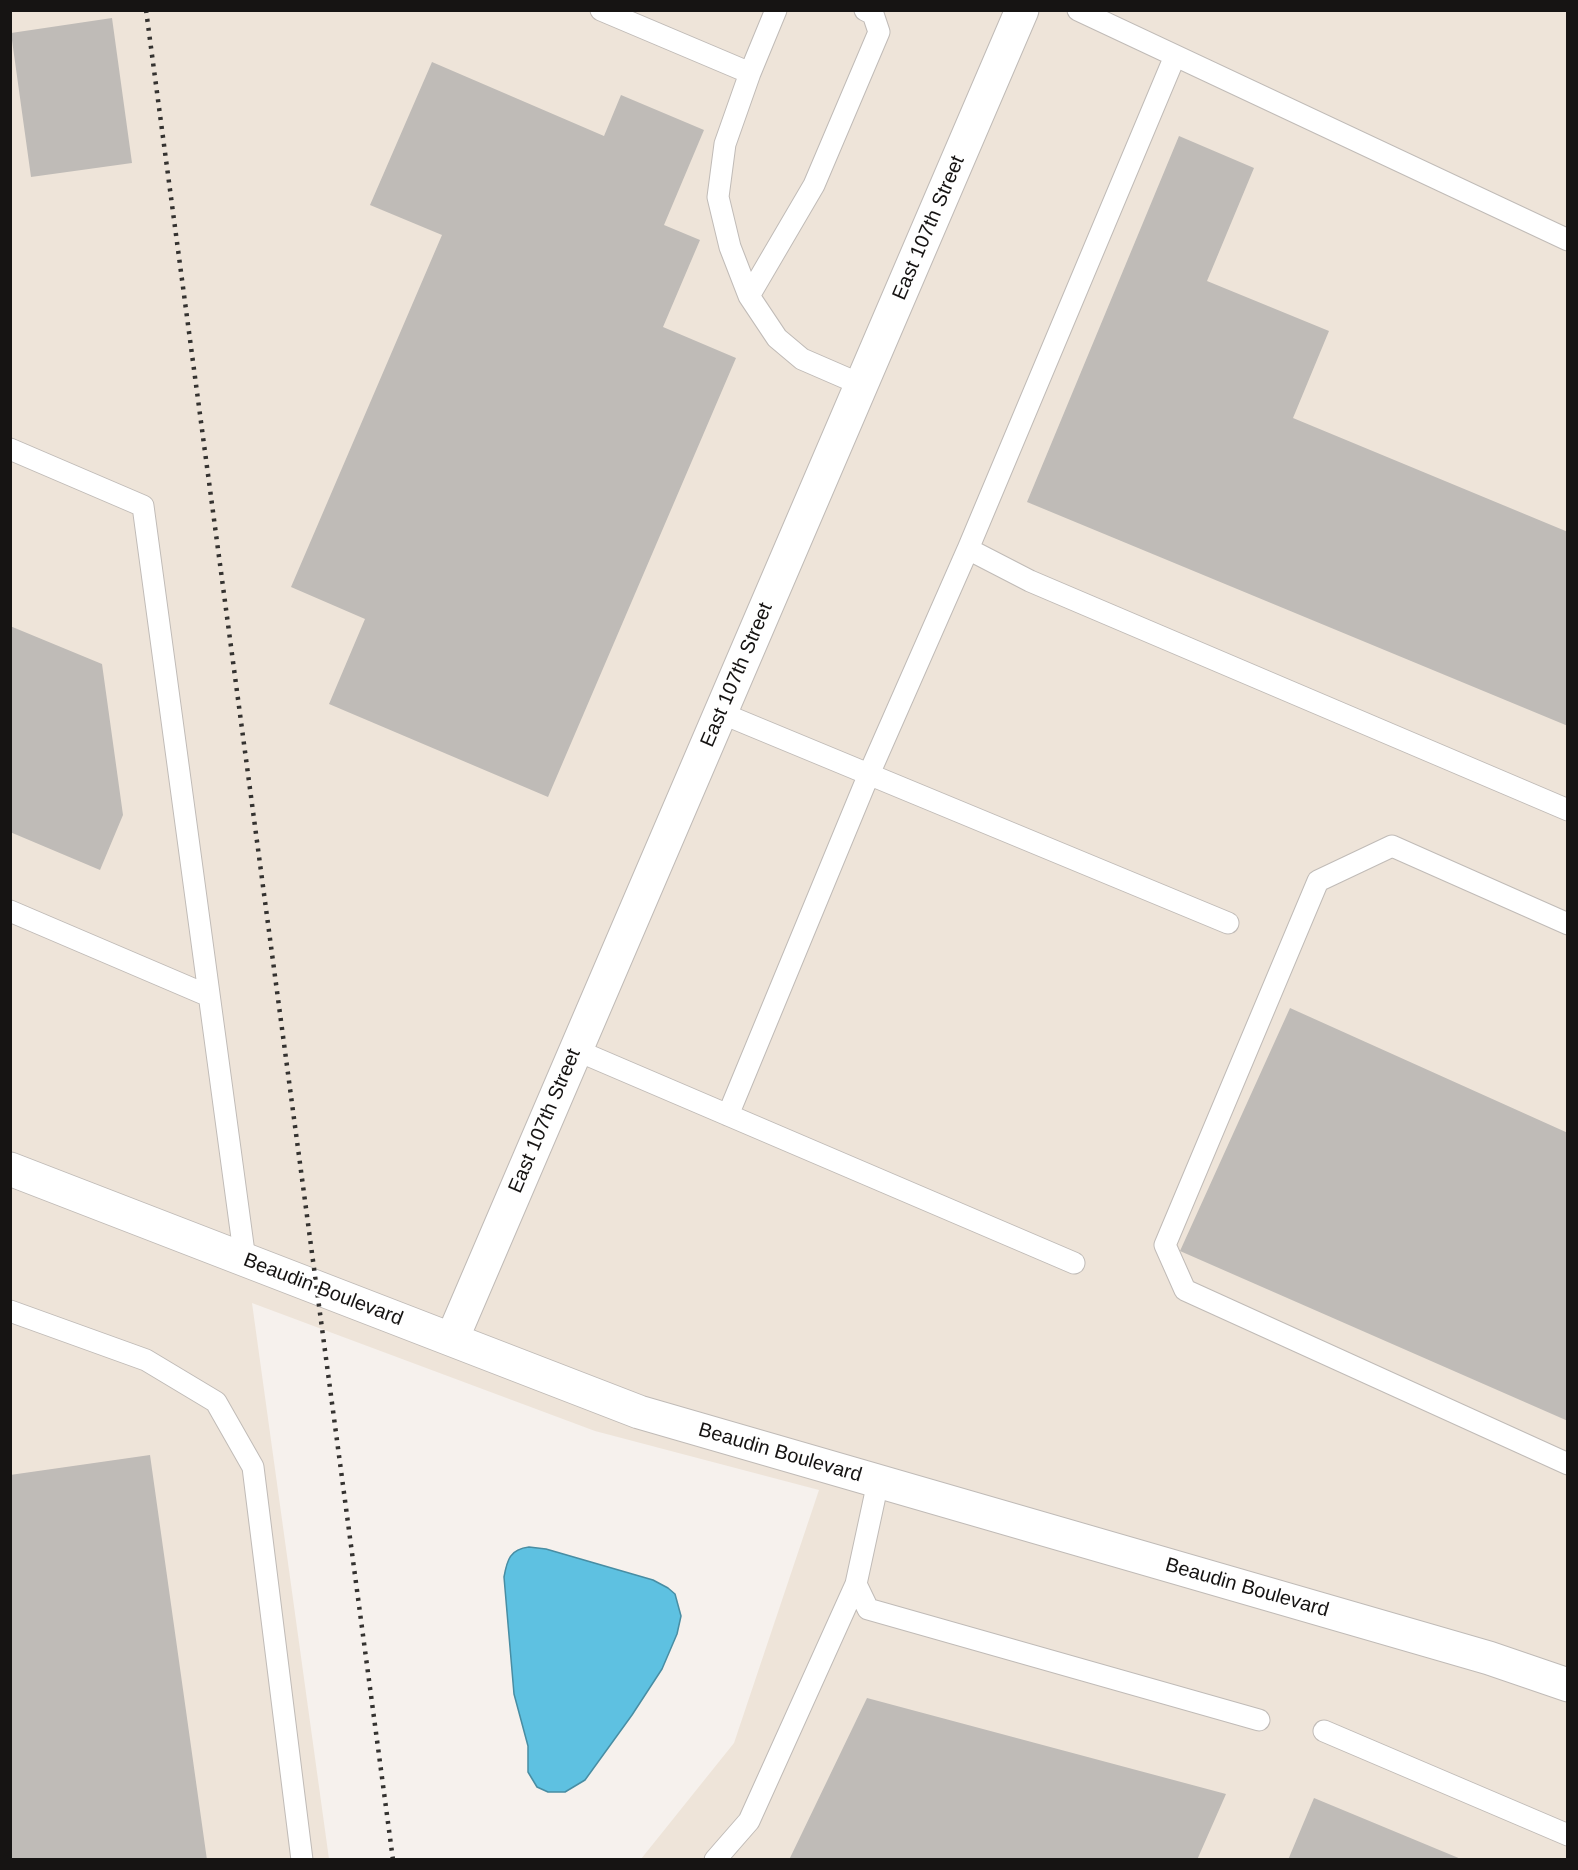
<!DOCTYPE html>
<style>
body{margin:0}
#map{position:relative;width:1578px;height:1870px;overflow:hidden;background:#f6f1ed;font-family:Arial,sans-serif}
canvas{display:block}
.frame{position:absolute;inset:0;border:12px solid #161413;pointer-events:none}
</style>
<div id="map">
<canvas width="1578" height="1870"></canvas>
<div class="frame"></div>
</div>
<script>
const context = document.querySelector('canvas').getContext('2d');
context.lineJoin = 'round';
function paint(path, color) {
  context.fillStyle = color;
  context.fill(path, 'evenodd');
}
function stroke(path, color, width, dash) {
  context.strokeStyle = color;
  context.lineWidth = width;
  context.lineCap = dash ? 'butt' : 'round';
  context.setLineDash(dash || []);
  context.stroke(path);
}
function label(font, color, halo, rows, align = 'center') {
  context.font = font + ' Arial,sans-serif';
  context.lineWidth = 4.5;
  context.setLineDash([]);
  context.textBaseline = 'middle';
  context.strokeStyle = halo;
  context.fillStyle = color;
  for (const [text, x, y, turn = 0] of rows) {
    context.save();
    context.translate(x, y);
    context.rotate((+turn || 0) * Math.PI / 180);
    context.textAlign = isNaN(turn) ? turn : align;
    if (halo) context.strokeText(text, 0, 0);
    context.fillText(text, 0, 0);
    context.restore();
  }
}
const built = new Path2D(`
 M11,11H1567V1859H641L734,1743L819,1490L595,1431L252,1303L329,1859L11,1860Z`);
const water = new Path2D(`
 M529,1547L546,1549L653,1580L668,1588L675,1594L681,1616L677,1634L662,1669L632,1715L585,1780L565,1792H548L537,1787L528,1772V1746L514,1694L504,1577C507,1560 510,1549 529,1547Z`);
const building = new Path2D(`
 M112,18L132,163L31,177L11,33Z
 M432,62L604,136L621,95L704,130L664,225L700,240L663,327L736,358L548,797L329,704L365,619L291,587L442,235L370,205Z
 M1179,136L1254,168L1207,281L1329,331L1293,418L1568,532V726L1027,502Z
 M10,626L102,664L123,815L100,870L10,832Z
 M1290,1008L1568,1133V1421L1180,1251Z
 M150,1455L207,1860H10V1475Z
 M867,1698L1226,1794L1197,1860H789Z
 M1314,1798L1461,1859V1860H1288Z`);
const lane = new Path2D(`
 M601,10L750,73L776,10
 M1078,10L1568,240
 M1175,56L968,549L1030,581L1568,810
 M750,73L725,144L718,197L730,247L749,296L777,338L802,359L862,385
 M749,296L814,185L879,32L873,14L865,10
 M10,449L143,506L245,1260
 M721,713L1228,923
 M10,911L209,996
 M1568,924L1392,846L1318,881L1165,1245L1185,1290L1568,1464
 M576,1050L1074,1263
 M728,1115L869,774L968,549
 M10,1311L146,1360L216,1402L253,1467L302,1860
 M856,1584L868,1609L1259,1720
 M1324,1731L1568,1835
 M715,1860L749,1821L856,1584L878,1482`);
const street = new Path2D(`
 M10,1169L639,1412L1489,1658L1568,1685
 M452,1339L1022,10`);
const rail = new Path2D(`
 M146,10L393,1860`);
const streetNames = [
 ["East 107th Street",929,228,-67],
 ["East 107th Street",737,675,-67],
 ["East 107th Street",545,1121,-67],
 ["Beaudin Boulevard",323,1290,21],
 ["Beaudin Boulevard",780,1453,16],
 ["Beaudin Boulevard",1247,1588,16]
];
paint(built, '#eee4d9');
paint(water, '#5ec1e1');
stroke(water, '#488da3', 1.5);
paint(building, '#bfbbb7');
stroke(lane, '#c0bbb7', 23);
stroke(street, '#c0bbb7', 35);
stroke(lane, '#fff', 21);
stroke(street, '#fff', 33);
stroke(rail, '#343230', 4.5, [3, 6]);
label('20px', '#161413', '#fff', streetNames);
</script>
